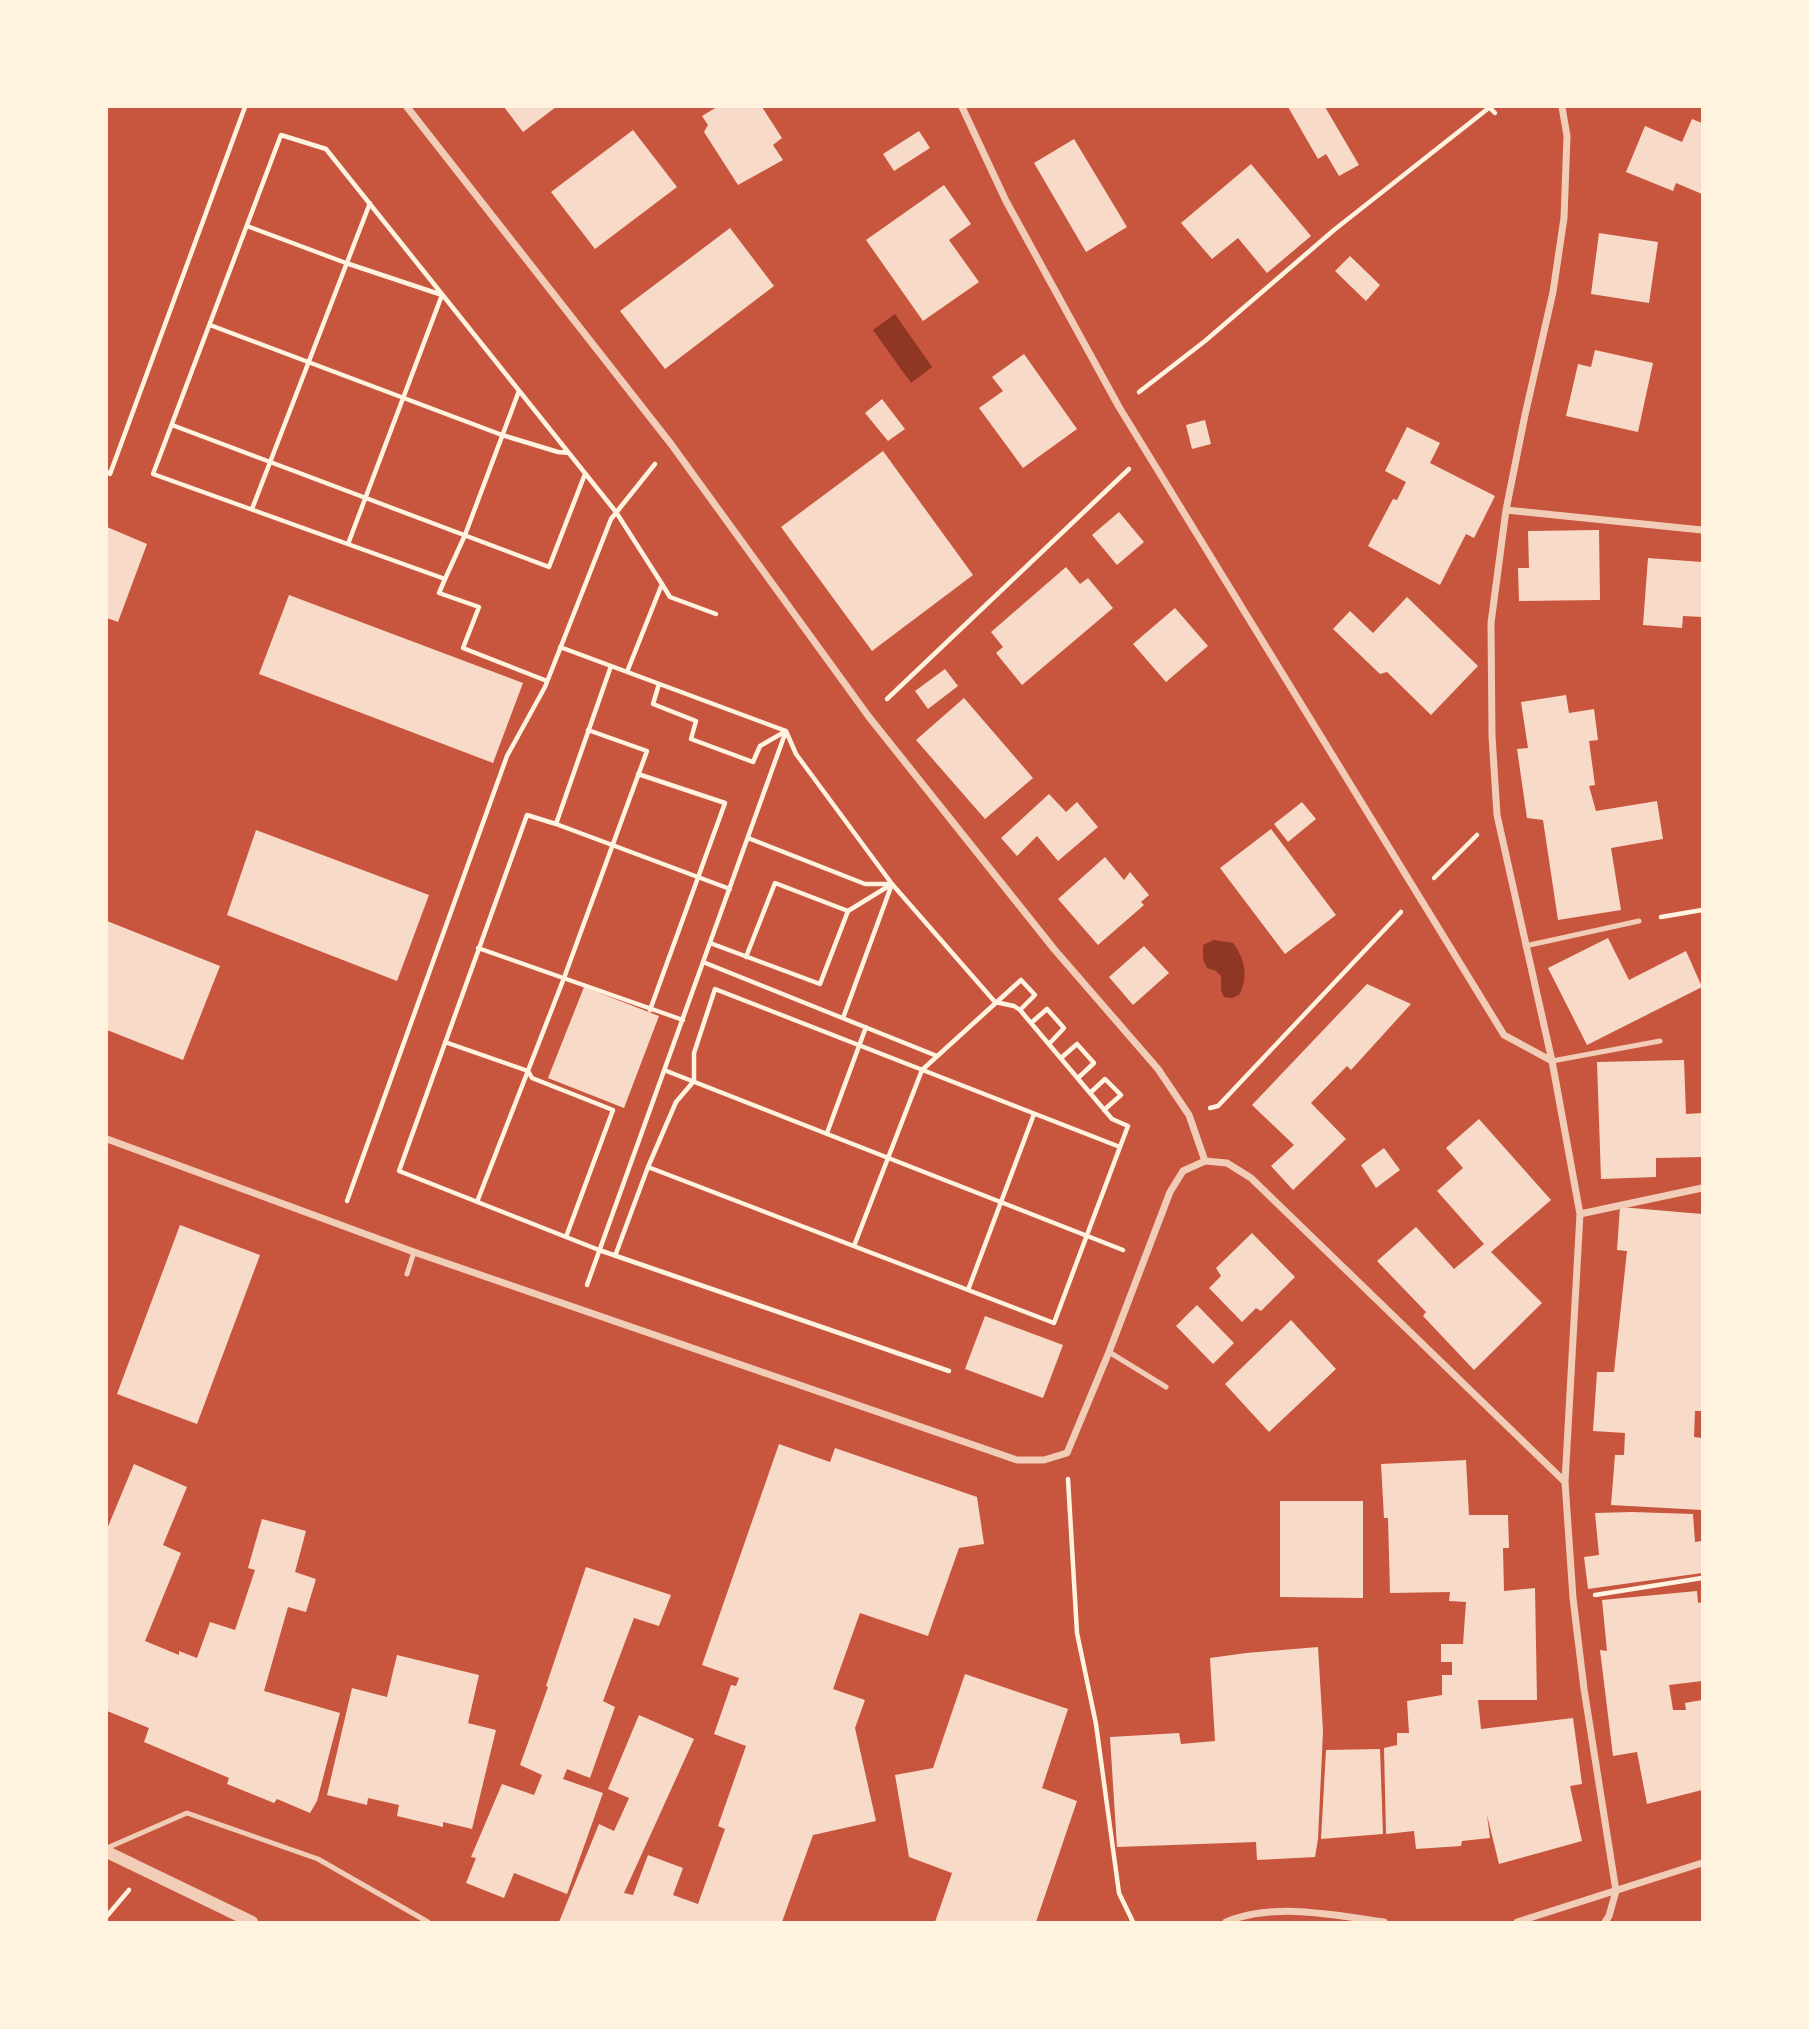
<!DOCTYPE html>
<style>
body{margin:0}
#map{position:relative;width:1809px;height:2029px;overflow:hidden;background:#c8553d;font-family:"Nunito Sans",sans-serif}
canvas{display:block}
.frame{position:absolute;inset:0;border:108px solid #fff3e0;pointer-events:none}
</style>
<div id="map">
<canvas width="1809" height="2029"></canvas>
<div class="frame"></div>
</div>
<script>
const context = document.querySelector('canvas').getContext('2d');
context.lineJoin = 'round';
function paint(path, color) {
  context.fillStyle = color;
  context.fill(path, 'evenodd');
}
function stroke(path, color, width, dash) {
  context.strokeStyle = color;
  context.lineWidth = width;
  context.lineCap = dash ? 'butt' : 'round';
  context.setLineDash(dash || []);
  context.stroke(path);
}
const water = new Path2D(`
 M895,314L932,367L911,383L873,330Z
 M1214,940L1233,943C1245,959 1249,977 1239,995L1232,998L1224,997L1221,990V976L1216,971L1207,968L1203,959V945Z`);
const building = new Path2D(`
 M504,107H556L523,132Z
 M717,107H762L782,138L773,145L783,160L738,185L704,132L708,125L702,116Z
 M1288,107H1325L1359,165L1339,176L1326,154L1318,159Z
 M1692,119L1702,123V194L1676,183L1673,191L1626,172L1645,126L1682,142Z
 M633,130L677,187L595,249L551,192Z
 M919,131L930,148L894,171L883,154Z
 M1074,139L1127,227L1086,252L1034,163Z
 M1251,164L1311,236L1267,273L1238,238L1212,259L1181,223Z
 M944,185L971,224L949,240L979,282L923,321L866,240Z
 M730,228L774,286L665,369L620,311Z
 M1599,233L1658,242L1649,303L1591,294Z
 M1350,256L1380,285L1366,301L1335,271Z
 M1595,350L1653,363L1638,432L1566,416L1578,364L1591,367Z
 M1024,354L1077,429L1023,468L979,408L1003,391L992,377Z
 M882,399L905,429L888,441L865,413Z
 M1205,420L1211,444L1192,449L1186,425Z
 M1407,427L1440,443L1430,463L1495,496L1474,538L1466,534L1440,585L1368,546L1393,499L1397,500L1406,482L1385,471Z
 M883,451L973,575L872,651L781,527Z
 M1119,512L1144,542L1117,565L1092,535Z
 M107,527L147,544L118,622L107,618Z
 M1599,530L1600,600L1519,601L1518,568H1529L1528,531Z
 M1648,558L1702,562V617L1683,616L1682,628L1643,625Z
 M1066,567L1080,584L1088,578L1113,608L1022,685L996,653L1003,647L991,632Z
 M289,595L523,683L493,763L259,674Z
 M1407,597L1478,666L1431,715L1387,672L1380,674L1333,629L1350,611L1373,633Z
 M1175,608L1208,646L1166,682L1133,644Z
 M945,669L958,686L928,709L915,691Z
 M1566,695L1569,713L1594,709L1598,740L1589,741L1595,785L1589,786L1596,811L1657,801L1663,839L1611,848L1621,910L1558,920L1543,820L1527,818L1517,749L1528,748L1521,702Z
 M964,698L1033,778L985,819L916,740Z
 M1049,794L1066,812L1077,802L1098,827L1058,861L1037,836L1017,856L1001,838Z
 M1302,802L1316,819L1288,842L1274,824Z
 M1271,829L1336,915L1285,954L1220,868Z
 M256,830L429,895L397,981L227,915Z
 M1105,857L1124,880L1130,872L1149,895L1141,902L1144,905L1098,945L1058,899Z
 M107,921L220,966L183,1060L107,1030Z
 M1608,938L1629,980L1686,951L1702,987L1587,1045L1548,968Z
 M1144,946L1169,973L1133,1005L1109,977Z
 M1367,984L1411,1004L1351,1070L1347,1066L1311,1103L1346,1139L1293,1190L1271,1166L1294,1145L1252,1105Z
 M584,987L659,1016L624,1108L548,1078Z
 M1684,1060L1686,1114L1702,1113V1157L1656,1158V1177L1601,1179L1597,1062Z
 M1479,1119L1551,1200L1491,1252L1542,1303L1474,1370L1423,1316L1426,1312L1377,1261L1416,1227L1454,1269L1484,1244L1437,1191L1463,1168L1446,1148Z
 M1384,1148L1400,1170L1376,1188L1361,1165Z
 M1620,1207L1702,1214V1411H1695L1694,1437L1702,1438V1510L1611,1505L1615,1455H1624L1625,1433L1593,1431L1597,1372H1614L1627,1251L1617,1250Z
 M180,1225L260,1255L197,1424L117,1394Z
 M1252,1233L1295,1277L1261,1311L1256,1308L1242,1322L1209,1288L1221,1276L1216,1268Z
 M1197,1305L1234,1343L1213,1364L1176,1326Z
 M985,1316L1063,1345L1043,1398L965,1369Z
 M1291,1320L1336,1369L1269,1432L1225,1384Z
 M779,1444L830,1462L835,1448L977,1497L984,1544L959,1548L928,1636L860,1613L833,1689L865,1700L855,1728L876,1821L813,1835L782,1922H559L599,1824L614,1831L629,1798L608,1789L639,1715L694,1739L624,1893L633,1895L648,1855L683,1868L673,1895L698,1904L725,1829L718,1826L746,1746L714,1734L731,1685L736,1686L739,1678L702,1665Z
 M1466,1460L1469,1515H1508L1509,1548H1503L1504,1591L1535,1588L1537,1700H1478L1481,1729L1573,1718L1582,1784L1570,1786L1582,1841L1499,1864L1487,1815L1490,1838L1462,1841L1461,1846L1416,1849L1414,1831L1386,1834L1384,1748L1397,1745V1733H1409L1407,1701L1442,1695V1675H1452V1662H1441V1644H1463L1466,1602L1449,1601L1450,1592L1390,1593L1388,1518H1384L1381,1464Z
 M134,1464L187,1487L163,1545L181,1553L145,1641L179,1655V1651L197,1658L210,1622L235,1630L255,1570L248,1568L262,1519L306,1531L295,1572L316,1579L306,1612L288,1607L264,1691L340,1713L317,1801L310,1813L277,1799L274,1803L227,1784L229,1778L144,1742L149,1728L107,1711V1529Z
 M1280,1501H1363V1598L1280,1597Z
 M1632,1512L1693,1514L1695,1542L1702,1541V1573L1588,1589L1584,1557L1599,1555L1595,1513Z
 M586,1567L671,1595L659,1626L634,1618L603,1701L615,1707L590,1778L567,1769L563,1779L603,1793L567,1894L514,1873L504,1898L466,1883L476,1858L471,1857L502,1784L534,1795L542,1775L520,1765L548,1687L546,1686Z
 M1697,1591L1698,1603L1702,1602V1681L1669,1685L1673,1710H1686L1685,1703L1702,1700V1790L1647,1804L1637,1752L1613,1756L1600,1650L1607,1651L1602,1600Z
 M1318,1647L1323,1731L1318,1839L1315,1857L1257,1860L1256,1842L1117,1847L1110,1737L1179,1733L1181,1744L1215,1741L1210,1658L1246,1653Z
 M397,1655L479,1675L468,1723L496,1730L472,1829L443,1822V1827L397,1816L399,1805L368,1798L367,1805L327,1795L352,1688L387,1697Z
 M965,1674L1068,1709L1042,1788L1077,1801L1036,1922H935L952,1873L909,1857L895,1775L933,1768Z
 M1380,1749L1383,1834L1321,1839L1326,1750Z`);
const path = new Path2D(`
 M1489,107L1495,113
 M247,226L346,263L442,295L348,544
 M210,325L502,435L558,452L569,453
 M1139,392L1205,341L1334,230L1490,107
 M172,425L549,567L585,474
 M107,472L110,474L245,107
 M252,509L370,203
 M445,579L465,535L519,391
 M560,647L786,731L587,1285
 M611,666L556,824L527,815L399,1171L599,1250L949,1371
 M627,672L662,584L670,597L716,614
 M547,681L463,648L479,607L439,593L445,579L153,474L281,135L326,149L616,512L662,584
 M659,684L653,704L696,721L691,739L753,762L760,746L786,731L796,754L892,884L995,1002L1014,1006L1020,1010L1112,1119L1128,1126L1120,1147
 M887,699L1129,469
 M638,774L725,803L650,1010
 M556,824L730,889
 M748,838L865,884H892
 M1434,878L1477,835
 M848,911L892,884
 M1661,917L1702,910
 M710,943L820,984L848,911L775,883L746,957
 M478,948L683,1020
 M703,962L937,1056
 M843,1018L892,884
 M1031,1023L1047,1009L1064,1028L1049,1044
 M445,1042L528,1071L532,1078L613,1110L566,1237
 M1061,1058L1077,1044L1094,1063L1078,1078
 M664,1070L1123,1250
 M1090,1093L1105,1079L1121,1095L1104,1110
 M1210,1108L1218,1106L1401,912
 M827,1133L866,1027
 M347,1201L507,756L545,687L611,519L655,464
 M477,1202L564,978L647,751L588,730
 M854,1246L922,1070L1021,980L1035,995L1020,1010
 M615,1256L648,1167L1054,1323L1120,1147L715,989L694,1053V1081L676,1102L648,1167
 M968,1290L1034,1114
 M1068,1479L1077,1633L1096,1724L1119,1893L1133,1922
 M1595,1595L1702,1578
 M107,1916L129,1890`);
const service = new Path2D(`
 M1525,946L1639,921
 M1552,1061L1660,1041
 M407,1274L414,1252
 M1109,1352L1166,1387
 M107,1848L187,1813L318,1859L428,1922`);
const minor = new Path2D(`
 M407,107L671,444L869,717L1054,949L1158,1069L1189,1115L1205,1161L1227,1163L1251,1178L1565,1482
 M962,107L1006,201L1119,407L1504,1035L1552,1061
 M1562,107L1567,136L1564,218L1553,292L1525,415L1506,510L1491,623L1492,736L1497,815L1552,1061L1580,1214L1565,1482L1573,1598L1584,1689L1616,1891L1609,1916L1605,1922
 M1506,510L1702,530
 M107,1139L414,1252L1017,1460H1044L1067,1453L1109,1352L1170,1192L1183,1171L1205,1161
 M1580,1214L1702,1188
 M1226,1922C1274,1902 1334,1915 1384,1922
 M1517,1922L1702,1863`);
const tertiary = new Path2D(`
 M107,1852L252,1922`);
paint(water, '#8f3625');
paint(building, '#f7dbc8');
stroke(path, '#fff3e0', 4.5);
stroke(service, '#f1ccb7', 5);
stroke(minor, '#f1ccb7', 7);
stroke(tertiary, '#f1ccb7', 12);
</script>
